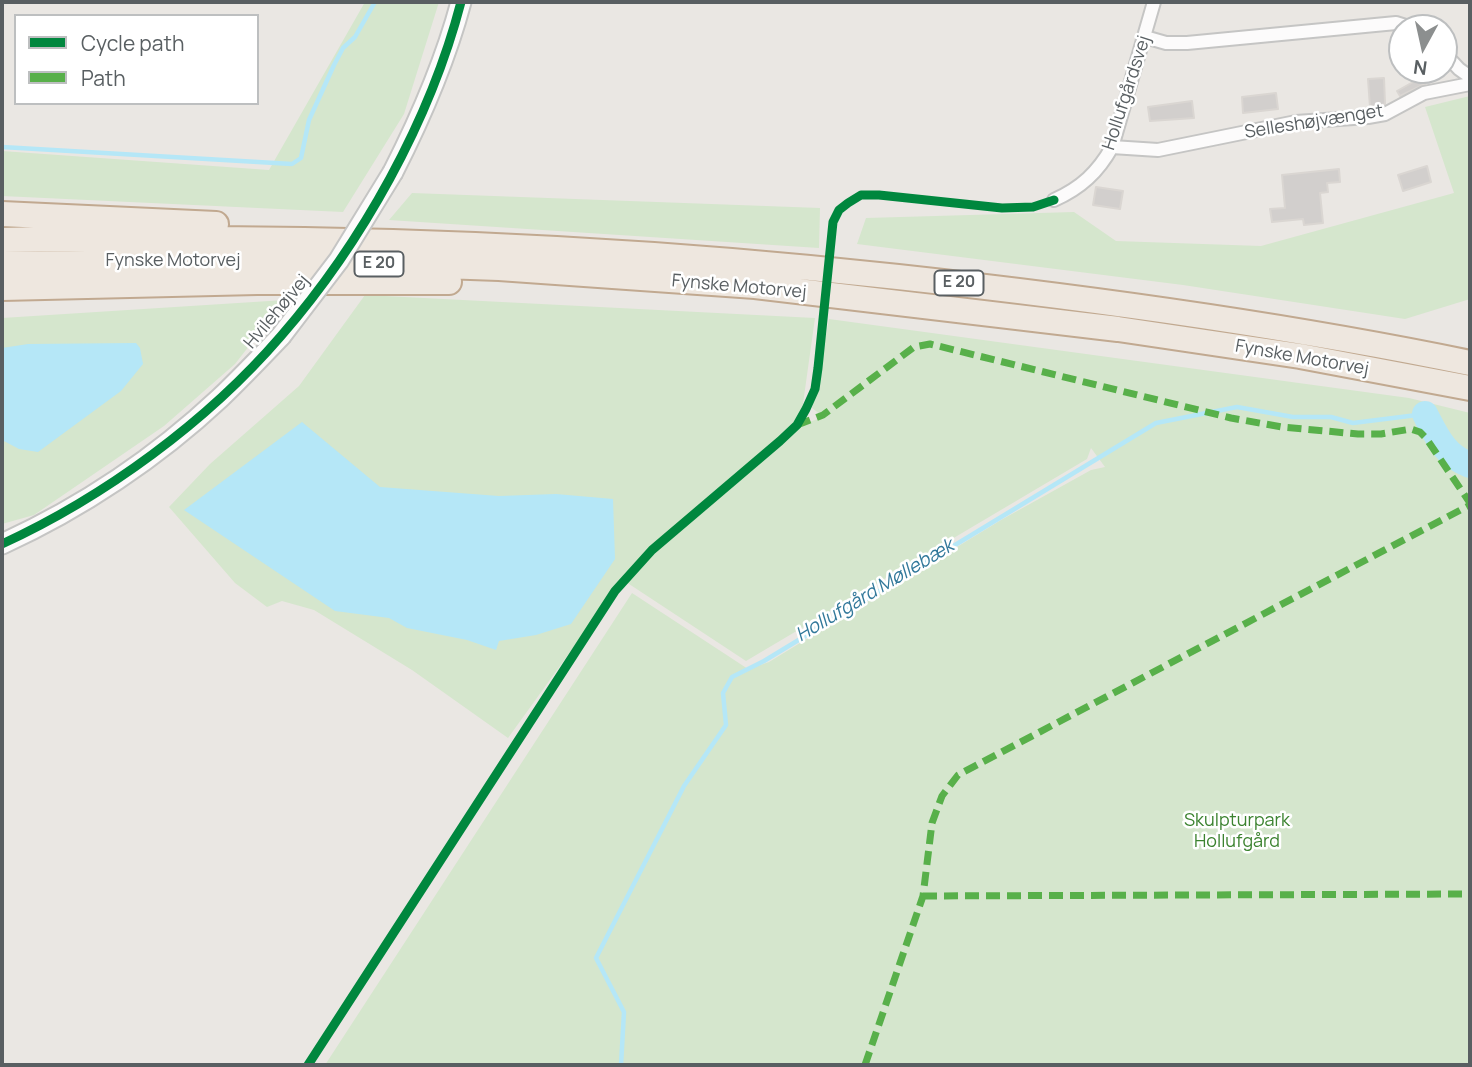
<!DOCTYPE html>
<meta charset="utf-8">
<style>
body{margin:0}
#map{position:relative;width:1472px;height:1067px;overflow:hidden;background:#eae7e3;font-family:Manrope,sans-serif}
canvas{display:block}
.frame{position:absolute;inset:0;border:4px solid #595f62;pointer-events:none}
.legend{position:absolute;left:14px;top:14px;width:245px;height:91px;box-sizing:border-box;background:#fff;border:2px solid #bdbfc0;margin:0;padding:9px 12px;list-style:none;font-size:21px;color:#595f62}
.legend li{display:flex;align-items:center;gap:14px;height:35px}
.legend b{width:35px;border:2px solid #bdbfc0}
.north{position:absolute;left:1388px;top:14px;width:70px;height:70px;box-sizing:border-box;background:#fff;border:2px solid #bdbfc0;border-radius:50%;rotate:188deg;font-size:19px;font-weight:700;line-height:28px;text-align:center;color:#595f62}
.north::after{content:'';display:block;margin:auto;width:24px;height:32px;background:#8c8f8f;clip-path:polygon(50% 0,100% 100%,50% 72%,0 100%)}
</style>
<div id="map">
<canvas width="1472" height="1067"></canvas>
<div class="frame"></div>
<ul class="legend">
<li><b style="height:9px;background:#00873e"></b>Cycle path</li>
<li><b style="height:9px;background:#58b04a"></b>Path</li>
</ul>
<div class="north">N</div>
</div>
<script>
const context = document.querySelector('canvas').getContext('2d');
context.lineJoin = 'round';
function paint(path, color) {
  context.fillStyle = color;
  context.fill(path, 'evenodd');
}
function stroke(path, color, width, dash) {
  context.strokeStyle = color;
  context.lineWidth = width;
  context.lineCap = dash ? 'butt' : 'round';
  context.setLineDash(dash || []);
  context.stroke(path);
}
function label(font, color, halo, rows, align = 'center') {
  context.font = font + ' Manrope,sans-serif';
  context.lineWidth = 5;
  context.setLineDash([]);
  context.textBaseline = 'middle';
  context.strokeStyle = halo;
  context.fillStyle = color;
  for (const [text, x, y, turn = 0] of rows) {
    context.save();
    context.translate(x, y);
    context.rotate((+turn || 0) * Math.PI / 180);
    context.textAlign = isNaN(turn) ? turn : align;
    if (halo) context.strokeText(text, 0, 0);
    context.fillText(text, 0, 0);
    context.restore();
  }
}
const green = new Path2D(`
 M365,2H439L404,114L343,212L2,196V151L269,170Z
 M1470,96V299L1405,319L1183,285L857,244L866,218L1074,212L1116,241L1261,246L1454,193L1425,107Z
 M412,193L820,208L819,248L389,220Z
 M365,295L815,318L800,425L824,417L812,408L829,319L1409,398L1470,413V1065H325L632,593L748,669L769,662L1001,520L1091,470L1105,467L1091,448L1087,459L746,661L626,582L632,572L619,584L508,738L412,670L314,610L282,601L267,607L235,583L169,507L210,464L299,386Z
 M285,300L235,364L164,426L34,515L2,524V318Z`);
const water = new Path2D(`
 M136,343L140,348L143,364L121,391L38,452L19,449L2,440V348L28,344Z
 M302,422L380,487L499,496L556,494L613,499L615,559L571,624L536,635L499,641L496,650L467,640L407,628L389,618L335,611L184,510Z`);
const stream = new Path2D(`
 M2,147L292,164L301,158L309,120L334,65L343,48L355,37L375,2
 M621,1065L624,1012L596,958L684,786L726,725L723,693L732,677L764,661L1156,423L1237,407L1293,417H1331L1353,423L1425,414`);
const river = new Path2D(`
 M1425,414C1437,437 1445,456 1470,465`);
const building = new Path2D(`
 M1422,77L1425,84L1400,96L1397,91Z
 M1384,78L1385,104L1370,107L1368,79Z
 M1276,93L1278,109L1243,113L1242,97Z
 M1192,101L1194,118L1150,121L1148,107Z
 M1427,166L1431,182L1403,191L1398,175Z
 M1339,169L1340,182L1327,183L1328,192L1320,193L1323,223L1304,225L1303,219L1272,222L1270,209L1285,208L1282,175Z
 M1096,187L1123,191L1120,209L1093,205Z`);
const street = new Path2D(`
 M1145,37L1166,43H1187L1396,23L1412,28
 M1444,53L1459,69L1470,77
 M1112,147L1158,150L1296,122L1368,117L1385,114L1424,93L1470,84
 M1054,200C1081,188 1098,172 1112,147L1154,2`);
const secondary = new Path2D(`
 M393,172C421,117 445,62 461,2
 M2,544C81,508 157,457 220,398C241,378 261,357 281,336`);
const highway = new Path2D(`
 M2,214L216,224
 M2,240C73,238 145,239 217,239C445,240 671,252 898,277C1090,298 1281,324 1470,363
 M2,264L258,261L358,263L499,268L755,286L1118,329L1300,356L1470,388
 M2,288L257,282H449`);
const secondaryBridge = new Path2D(`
 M281,336L339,260L393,172`);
const quiet = new Path2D(`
 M797,425L823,415L914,347L930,344L1231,418L1282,427L1358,434H1381L1411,429L1420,432L1426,438L1470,503
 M923,896L1470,894
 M865,1065L923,896L932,823L942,796L958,775L1470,505`);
const cycleway = new Path2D(`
 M2,544C104,497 207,422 281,336C362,243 430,121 461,2
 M308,1065L615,591L652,550L780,441L797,425L806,409L815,389L818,368L833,222L839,210L848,203L861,195H879L1002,208L1033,207L1054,200`);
const shields = [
 [379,264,49],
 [959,283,49]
];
const shieldNames = [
 ["E 20",379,264],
 ["E 20",959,283]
];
const streetNames = [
 ["Hollufgårdsvej",1127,93,-72],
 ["Selleshøjvænget",1314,122,-9],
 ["Fynske Motorvej",173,261],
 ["Fynske Motorvej",739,287,5],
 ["Hvilehøjvej",277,312,-50],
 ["Fynske Motorvej",1302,358,10]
];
const parkNames = [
 ["Skulpturpark",1237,821],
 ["Hollufgård",1237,842]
];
const waterNames = [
 ["Hollufgård Møllebæk",875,591,-31]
];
paint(green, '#d5e6cd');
paint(water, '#b5e7f7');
stroke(stream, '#b5e7f7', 4.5);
stroke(river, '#b5e7f7', 26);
paint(building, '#d2cfcd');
stroke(building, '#dad6d2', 2);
stroke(street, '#c5c5c4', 16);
stroke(secondary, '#c5c5c4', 23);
stroke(highway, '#c1a990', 28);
stroke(street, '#fcfbfb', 12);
stroke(secondary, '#fcfbfb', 19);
stroke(highway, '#eee7df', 24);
stroke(secondaryBridge, '#c5c5c4', 23, []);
stroke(secondaryBridge, '#fcfbfb', 19);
stroke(quiet, '#58b04a', 7, [14, 7]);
stroke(cycleway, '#00873e', 9);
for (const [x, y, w] of shields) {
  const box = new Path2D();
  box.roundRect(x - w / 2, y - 12.5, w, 25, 5);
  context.fillStyle = '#fff';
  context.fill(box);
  stroke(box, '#595f62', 2);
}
label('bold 16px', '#595f62', null, shieldNames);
label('18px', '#595f62', '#fff', streetNames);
label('18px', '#3c8330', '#fff', parkNames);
label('italic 19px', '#31789a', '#fff', waterNames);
</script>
